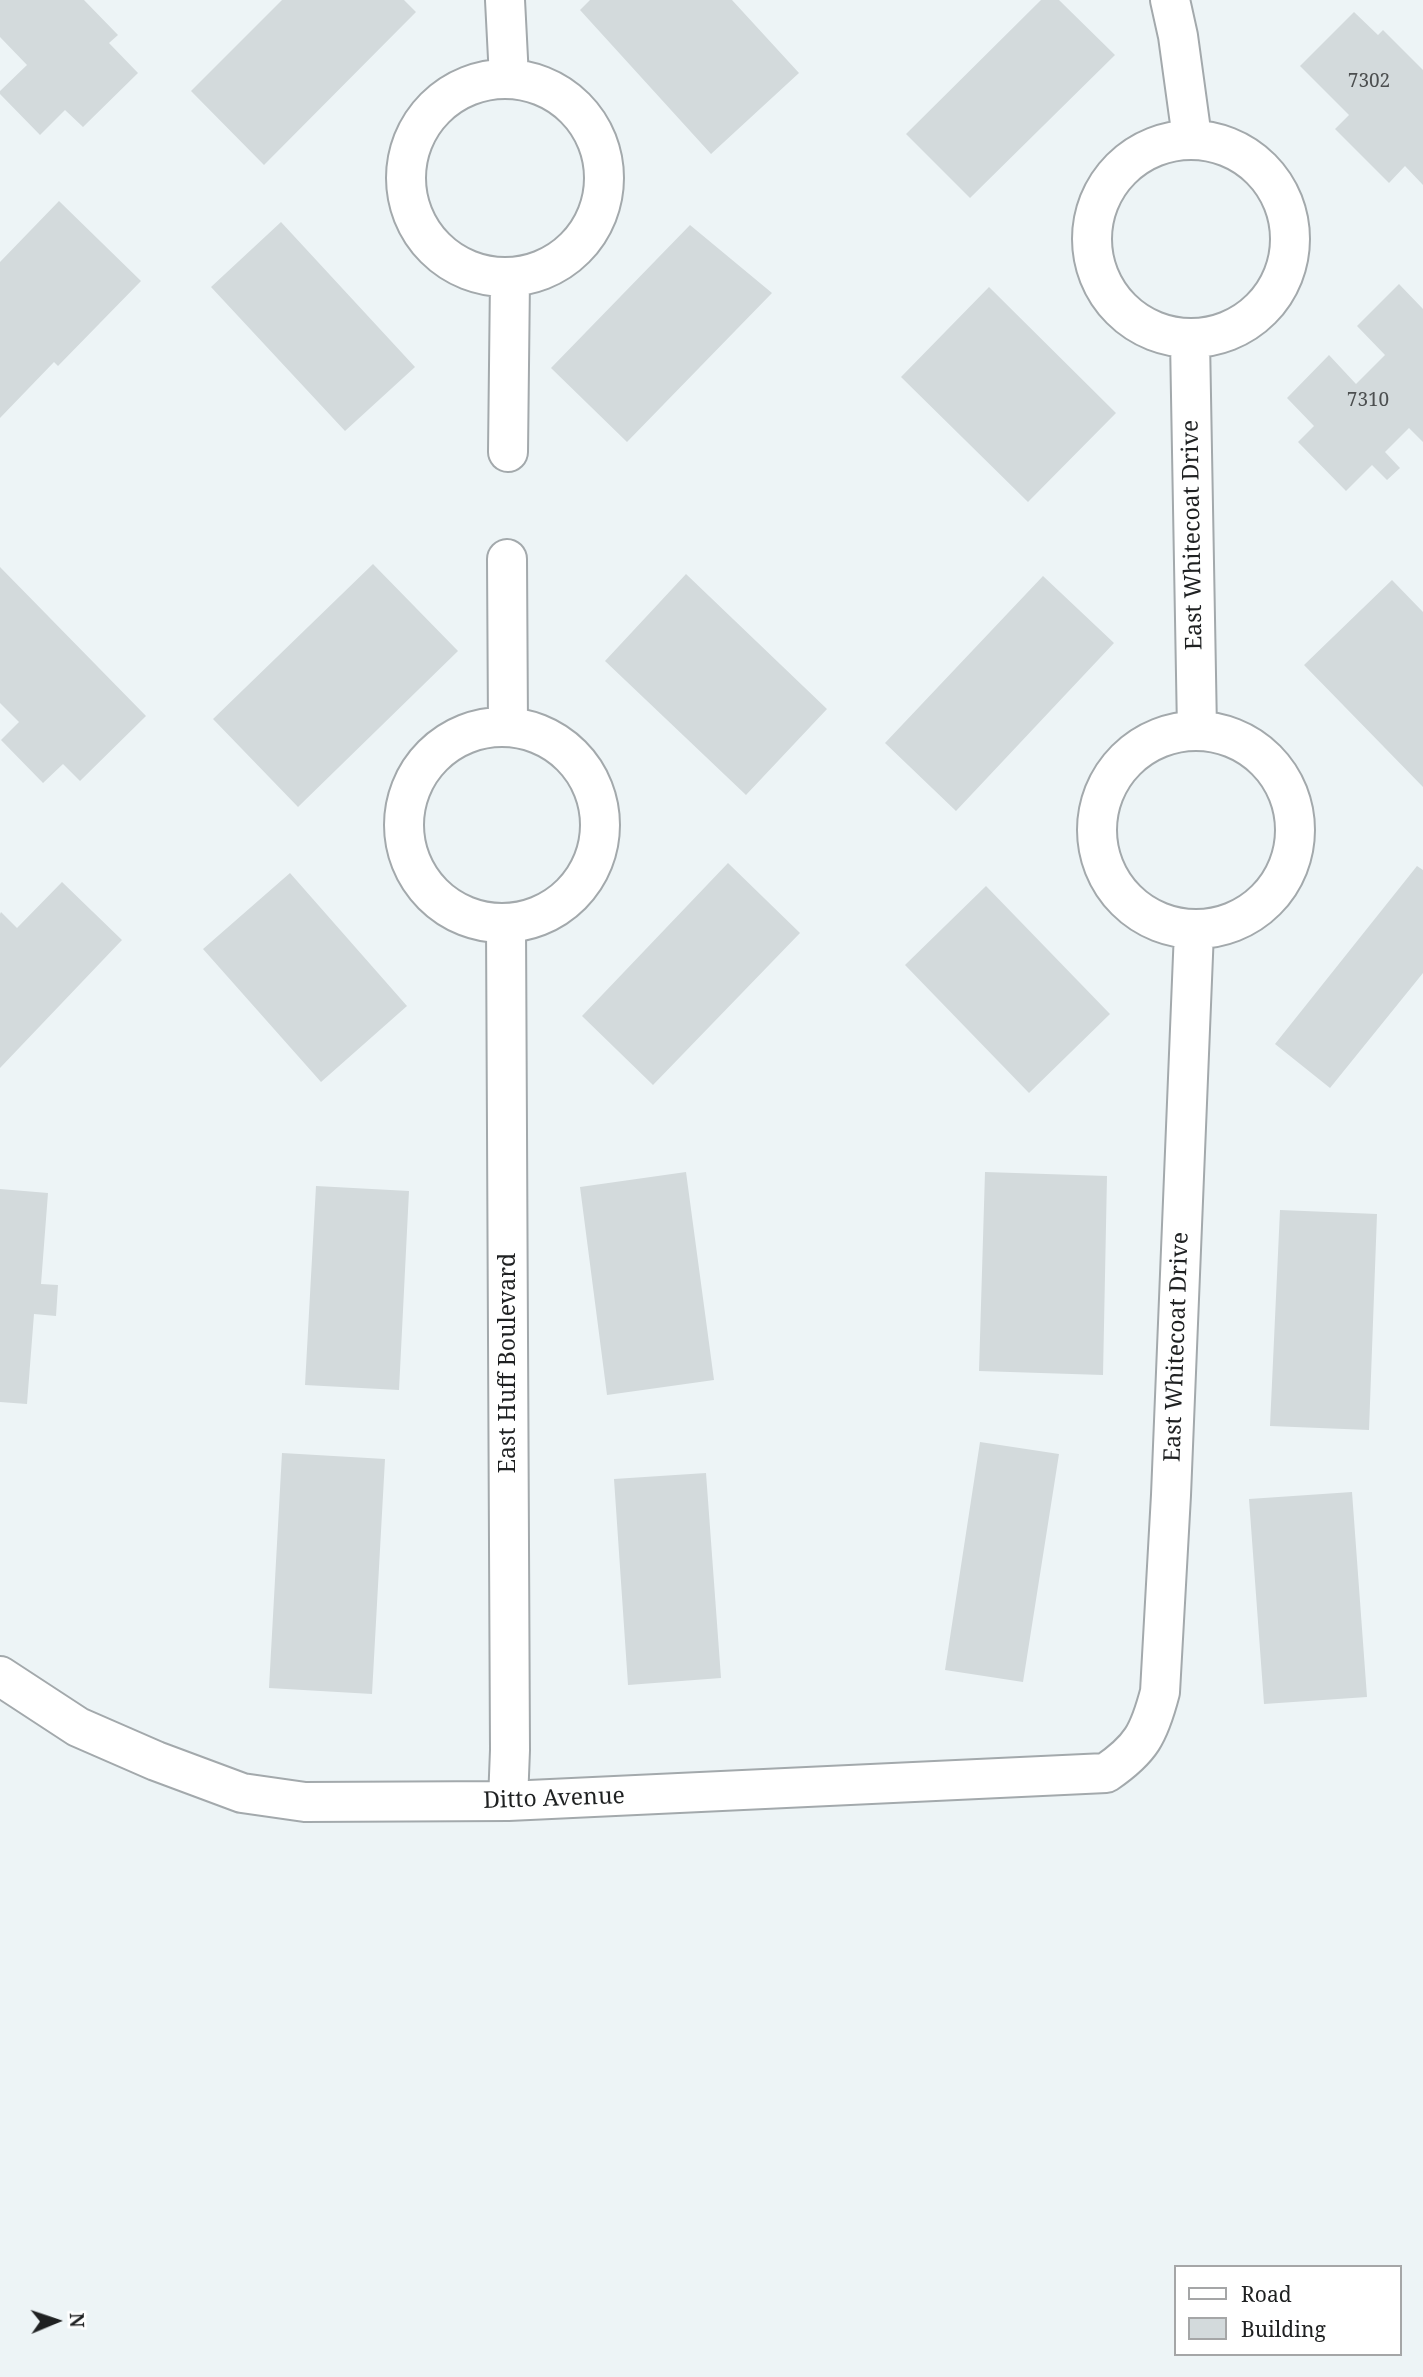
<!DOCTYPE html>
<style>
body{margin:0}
#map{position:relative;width:1423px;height:2377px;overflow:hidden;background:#edf4f6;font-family:"Noto Serif",serif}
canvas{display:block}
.legend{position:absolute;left:1174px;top:2265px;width:228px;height:91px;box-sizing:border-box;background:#fff;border:2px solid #a5a6a7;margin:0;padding:9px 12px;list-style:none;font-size:21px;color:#1f2122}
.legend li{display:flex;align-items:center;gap:14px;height:35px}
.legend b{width:35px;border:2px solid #a5a6a7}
.north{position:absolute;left:21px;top:2286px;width:70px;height:70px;-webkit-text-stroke:5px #fff;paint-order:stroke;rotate:88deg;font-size:19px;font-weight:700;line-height:28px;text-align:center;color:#1f2122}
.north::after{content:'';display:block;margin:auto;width:24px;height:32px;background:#1f2122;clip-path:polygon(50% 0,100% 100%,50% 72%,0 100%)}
</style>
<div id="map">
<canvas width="1423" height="2377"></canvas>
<ul class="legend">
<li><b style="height:9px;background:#fff"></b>Road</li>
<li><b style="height:19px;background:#d3dadc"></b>Building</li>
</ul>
<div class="north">N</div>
</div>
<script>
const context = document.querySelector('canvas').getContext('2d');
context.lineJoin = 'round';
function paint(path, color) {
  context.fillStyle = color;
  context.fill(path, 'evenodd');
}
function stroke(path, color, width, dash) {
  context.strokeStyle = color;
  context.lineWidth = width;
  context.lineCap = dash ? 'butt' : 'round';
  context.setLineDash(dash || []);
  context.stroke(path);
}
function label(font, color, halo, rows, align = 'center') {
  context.font = font + ' "Noto Serif",serif';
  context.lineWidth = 5;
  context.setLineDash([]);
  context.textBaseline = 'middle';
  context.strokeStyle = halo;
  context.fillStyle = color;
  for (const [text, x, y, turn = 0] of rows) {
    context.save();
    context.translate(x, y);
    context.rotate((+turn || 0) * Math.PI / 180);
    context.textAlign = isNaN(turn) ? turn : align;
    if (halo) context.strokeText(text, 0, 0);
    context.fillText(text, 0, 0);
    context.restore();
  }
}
const building = new Path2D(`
 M0,0H84L118,35L109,43L138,73L83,127L65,110L40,135L0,94V91L27,65L0,37Z
 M282,0H404L416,12L264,165L191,91Z
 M590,0H732L799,73L711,154L580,10Z
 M1041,0H1059L1115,55L970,198L906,134Z
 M1354,12L1378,35L1383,30L1423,70V185L1405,166L1389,183L1335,129L1349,115L1300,66Z
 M59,201L141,281L58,366L54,362L0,418V262Z
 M281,222L415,367L345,431L211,287Z
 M690,225L772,293L627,442L551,368Z
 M1399,284L1423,309V442L1409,428L1385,452L1400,468L1387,480L1372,465L1346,491L1298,442L1314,426L1287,398L1329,355L1356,384L1385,355L1357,326Z
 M989,287L1116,413L1028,502L901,377Z
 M373,564L458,651L298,807L213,719Z
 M0,567L146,716L80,781L63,764L43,783L1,740L19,722L0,703Z
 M686,574L827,709L746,795L605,661Z
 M1043,576L1114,643L956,811L885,743Z
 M1392,580L1423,612V787L1304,665Z
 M728,863L800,933L653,1085L582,1016Z
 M1417,866L1423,870V973L1330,1088L1275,1044Z
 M290,873L407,1006L321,1082L203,949Z
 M62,882L122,940L0,1068V914L1,912L17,928Z
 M986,886L1110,1014L1029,1093L905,965Z
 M686,1172L714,1380L607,1395L580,1187Z
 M985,1172L1107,1176L1103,1375L979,1371Z
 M316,1186L409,1191L399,1390L305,1385Z
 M0,1189L48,1193L41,1284L58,1285L56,1316L34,1314L27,1404L0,1402Z
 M1280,1210L1377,1214L1369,1430L1270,1426Z
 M980,1442L1059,1454L1023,1682L945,1670Z
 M282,1453L385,1459L372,1694L269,1688Z
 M706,1473L721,1678L628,1685L614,1479Z
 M1352,1492L1367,1697L1264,1704L1249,1499Z`);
const street = new Path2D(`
 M505,0L509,78
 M1170,0L1178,36L1192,138
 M406 178a99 99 0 1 1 198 0a99 99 0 1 1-198 0Z
 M1092 239a99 99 0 1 1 198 0a99 99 0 1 1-198 0Z
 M1190,340L1197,730
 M508,452L510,279
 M507,559L508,726
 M404 825a98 98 0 1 1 196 0a98 98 0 1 1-196 0Z
 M1097 830a99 99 0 1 1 198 0a99 99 0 1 1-198 0Z
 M506,925L510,1750L508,1801
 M0,1676L78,1727L156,1761L242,1793L305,1802L508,1801L1106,1773C1141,1749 1149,1734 1160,1692L1171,1495L1194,931`);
const numberNames = [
 ["7302",1369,82],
 ["7310",1368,401]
];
const streetNames = [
 ["East Whitecoat Drive",1193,535,-91],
 ["East Whitecoat Drive",1177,1347,-88],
 ["East Huff Boulevard",508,1363,-90],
 ["Ditto Avenue",554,1799,-2]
];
paint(building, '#d3dadc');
stroke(street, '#a3a9ac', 42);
stroke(street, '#fff', 38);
label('19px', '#4c4f50', null, numberNames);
label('23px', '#1f2122', '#fff', streetNames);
</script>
